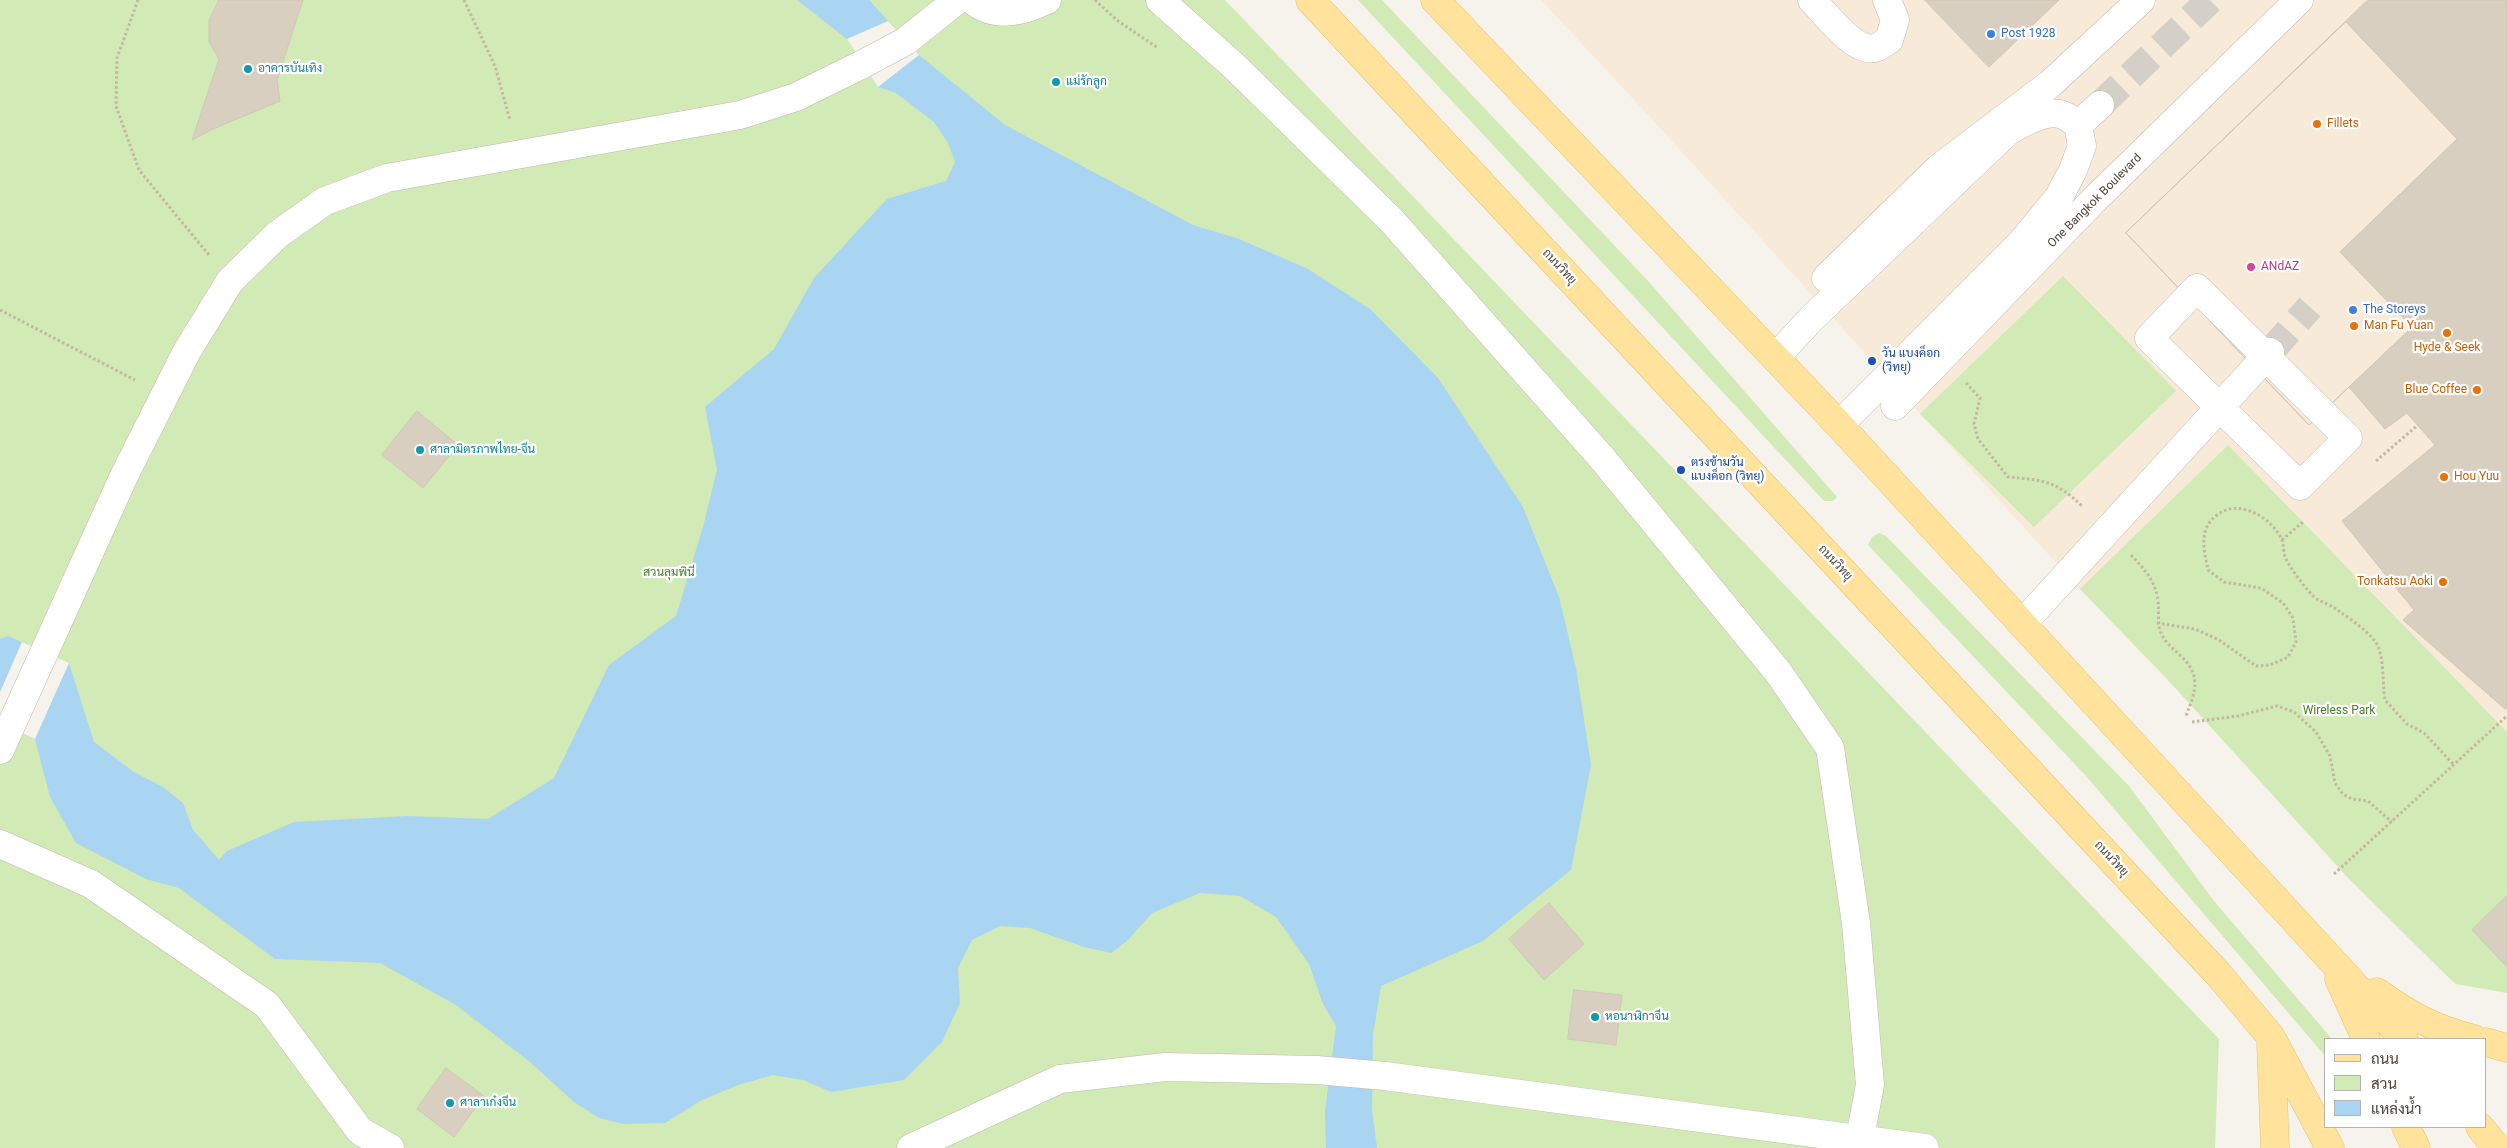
<!DOCTYPE html>
<meta charset="utf-8">
<style>
body{margin:0}
#map{position:relative;width:2507px;height:1148px;overflow:hidden;background:#f6f3ec;font-family:Roboto,Sarabun,sans-serif}
canvas{display:block}
.legend{position:absolute;left:2324px;top:1038px;width:162px;height:90px;box-sizing:border-box;background:#fff;border:1px solid #b7b4b0;margin:0;padding:6px 9px;list-style:none;font-size:15px;color:#4b4439}
.legend li{display:flex;align-items:center;gap:10px;height:25px}
.legend b{width:25px;border:1px solid #b7b4b0}
</style>
<div id="map">
<canvas width="2507" height="1148"></canvas>
<ul class="legend">
<li><b style="height:6px;background:#ffe39c"></b>ถนน</li>
<li><b style="height:14px;background:#d2eab5"></b>สวน</li>
<li><b style="height:14px;background:#a9d4f2"></b>แหล่งน้ำ</li>
</ul>
</div>
<script>
const context = document.querySelector('canvas').getContext('2d');
context.lineJoin = 'round';
function paint(path, color) {
  context.fillStyle = color;
  context.fill(path, 'evenodd');
}
function stroke(path, color, width, dash) {
  context.strokeStyle = color;
  context.lineWidth = width;
  context.lineCap = dash ? 'butt' : 'round';
  context.setLineDash(dash || []);
  context.stroke(path);
}
function label(font, color, halo, rows, align = 'center') {
  context.font = font + ' Roboto,Sarabun,sans-serif';
  context.lineWidth = 4.5;
  context.setLineDash([]);
  context.textBaseline = 'middle';
  context.strokeStyle = halo;
  context.fillStyle = color;
  for (const [text, x, y, turn = 0] of rows) {
    context.save();
    context.translate(x, y);
    context.rotate((+turn || 0) * Math.PI / 180);
    context.textAlign = isNaN(turn) ? turn : align;
    if (halo) context.strokeText(text, 0, 0);
    context.fillText(text, 0, 0);
    context.restore();
  }
}
const commercial = new Path2D(`
 M1541,0H2507V812L2167,679L2080,589L1649,116Z`);
const green = new Path2D(`
 M0,0H1225L2219,1039L2215,1148H0Z
 M1358,0H1382L1649,282L1837,497L1833,501H1824Z
 M2063,276L2176,391L2034,527L1920,414Z
 M2228,445L2507,732V993L2456,984L2446,975L2349,879L2167,679L2080,589Z
 M1879,533L1886,536L2129,786L2214,901L2332,1039H2326V1057L2086,776L1868,545L1872,537Z`);
const water = new Path2D(`
 M797,0H869L919,55L1005,125L1193,225L1239,239L1308,269L1370,309L1438,378L1523,507L1559,597L1576,668L1591,765L1571,870L1483,941L1381,986L1373,1035L1372,1110L1377,1148H1326L1325,1111L1336,1026L1323,1004L1309,964L1276,917L1240,896L1200,893L1152,913L1128,940L1111,953L1084,947L1030,928L1000,926L972,940L958,968L960,1003L942,1042L904,1080L831,1092L803,1080L773,1075L738,1085L702,1100L665,1123L623,1124L599,1118L574,1102L530,1062L456,1005L380,963L275,959L179,888L146,879L76,843L50,797L35,739L0,723V639L8,636L69,663L94,742L134,772L163,787L183,803L193,830L219,860L227,851L294,822L407,816L488,819L554,778L609,665L676,616L703,527L717,470L705,407L774,349L814,278L887,199L946,181L955,162L948,143L934,122L896,93L878,87L847,39Z`);
const pier = new Path2D(`
 M888,21L919,55L878,87L847,39Z
 M22,642L69,663L35,739L0,723V692Z`);
const building = new Path2D(`
 M219,0H303L277,80L280,101L213,129L192,140L219,59L209,42V21Z
 M1925,0H2059L1989,67Z
 M2368,0H2507V707L2505,709L2403,620L2414,610L2342,521L2435,445L2407,413L2385,429L2349,387L2309,425L2126,233Z
 M2346,22L2457,139L2340,252L2412,327L2309,425L2126,233Z
 M417,411L458,445L423,488L382,455Z
 M2507,896V967L2472,930Z
 M1549,903L1584,944L1544,980L1509,939Z
 M1574,990L1622,995L1616,1045L1568,1039Z
 M446,1068L484,1096L454,1137L417,1109Z`);
const minorTunnel = new Path2D(`
 M2100,105L2210,0
 M2270,352L2310,307`);
const path = new Path2D(`
 M138,0L117,58L116,106L139,170L209,255
 M464,0L495,66L510,120
 M1095,0L1118,21L1158,48
 M0,310L135,380
 M1966,383L1980,398L1974,424L1978,439L2008,477C2044,480 2056,481 2082,506
 M2376,461L2418,425
 M2282,540L2304,521
 M2131,555C2144,569 2155,580 2158,600C2160,614 2155,627 2165,640C2174,652 2190,660 2194,676C2197,691 2191,702 2186,716
 M2157,623L2195,629L2219,640L2256,666L2270,665L2288,657L2296,642L2293,618L2283,603L2261,588L2224,582L2208,570C2204,550 2198,529 2217,515C2238,498 2272,517 2282,540C2284,546 2283,553 2286,559C2293,572 2303,585 2313,596C2320,602 2329,604 2336,609C2349,618 2365,629 2375,641C2385,654 2382,683 2385,700L2407,724L2424,733L2454,765
 M2192,722L2238,716L2277,706L2294,712L2316,732L2330,756L2335,783L2343,794L2352,799L2368,801L2392,822
 M2334,874L2507,716`);
const minor = new Path2D(`
 M972,0C995,19 1022,12 1047,0
 M1160,0L1235,67L1392,221L1601,457L1778,672L1830,748L1856,923L1870,1085L1858,1148
 M1812,0C1826,14 1854,53 1875,48C1880,47 1885,42 1889,40L1895,20L1887,0
 M2078,125L2100,105
 M1826,278L1939,168L2050,84L2141,0
 M2197,288L2348,438L2300,486L2149,338Z
 M1776,357L1811,319L2007,132C2020,124 2049,107 2065,116C2070,118 2074,122 2078,125L2082,146L2073,170L2059,197L2022,242L1839,425
 M1895,406L2094,200L2299,0
 M2022,624L2270,352
 M0,750L124,476L187,351L230,281L277,235L325,201L387,178L740,115L796,97L863,64L906,41L957,0
 M0,844L91,884L267,1005L360,1131L390,1148
 M911,1148L1060,1079L1165,1067L1317,1070L1385,1076L1925,1148`);
const major = new Path2D(`
 M1310,0L2219,975L2271,1037L2330,1148
 M1435,0L1839,425L2404,1039
 M2339,979L2366,1039
 M2377,992C2410,1016 2435,1029 2474,1039
 M2486,1042L2507,1048
 M2271,1043L2275,1148
 M2406,1127L2416,1148
 M2480,1127L2497,1148`);
const markers = [
 [1991,34,5,"#3f7fe0"],
 [248,69,5,"#0f9aa8"],
 [1056,82,5,"#0f9aa8"],
 [2317,124,5,"#e8710a"],
 [2251,267,5,"#d1479c"],
 [2353,310,5,"#3f7fe0"],
 [2354,326,5,"#e8710a"],
 [2447,333,5,"#e8710a"],
 [1872,361,5,"#1a4fb4"],
 [2477,390,5,"#e8710a"],
 [420,450,5,"#0f9aa8"],
 [1681,470,5,"#1a4fb4"],
 [2444,477,5,"#e8710a"],
 [2443,582,5,"#e8710a"],
 [1595,1017,5,"#0f9aa8"],
 [450,1103,5,"#0f9aa8"]
];
const shopNames = [
 ["Post 1928",2001,34],
 ["The Storeys",2363,310]
];
const cultureNames = [
 ["อาคารบันเทิง",258,69],
 ["แม่รักลูก",1066,82],
 ["ศาลามิตรภาพไทย-จีน",430,450],
 ["หอนาฬิกาจีน",1605,1017],
 ["ศาลาเก๋งจีน",460,1103]
];
const foodNames = [
 ["Fillets",2327,124],
 ["Man Fu Yuan",2364,326],
 ["Hyde & Seek",2447,348,"center"],
 ["Blue Coffee",2467,390,"right"],
 ["Hou Yuu",2454,477],
 ["Tonkatsu Aoki",2433,582,"right"]
];
const streetNames = [
 ["One Bangkok Boulevard",2095,201,-45],
 ["ถนนวิทยุ",1559,267,47],
 ["ถนนวิทยุ",1835,563,47],
 ["ถนนวิทยุ",2111,859,47]
];
const hotelNames = [
 ["ANdAZ",2261,267]
];
const transitNames = [
 ["วัน แบงค็อก",1882,354],
 ["(วิทยุ)",1882,368],
 ["ตรงข้ามวัน",1691,463],
 ["แบงค็อก (วิทยุ)",1691,477]
];
const parkNames = [
 ["สวนลุมพินี",669,573],
 ["Wireless Park",2339,711]
];
paint(commercial, '#f7ead8');
paint(green, '#d2eab5');
paint(water, '#a9d4f2');
paint(pier, '#f6f3ec');
paint(building, '#d8cfc1');
stroke(building, '#d3c7b4', 1);
stroke(minorTunnel, '#d4d0c8', 28, [28, 14]);
stroke(minor, '#c2bbae', 29);
stroke(major, '#e6c16a', 29);
stroke(path, '#c4b79f', 3, [2.5, 2.5]);
stroke(minor, '#fff', 28);
stroke(major, '#ffe39c', 28);
for (const [x, y, r, color] of markers) {
  const dot = new Path2D();
  dot.arc(x, y, r, 0, 2 * Math.PI);
  context.fillStyle = color;
  context.fill(dot);
  stroke(dot, '#fff', 2);
}
label('12px', '#366cbe', '#fff', shopNames, 'left');
label('12px', '#0d838f', '#fff', cultureNames, 'left');
label('12px', '#c56008', '#fff', foodNames, 'left');
label('12px', '#4b4439', '#fff', streetNames);
label('12px', '#b23c85', '#fff', hotelNames, 'left');
label('12px', '#164399', '#fff', transitNames, 'left');
label('12px', '#4a7f2a', '#fff', parkNames);
</script>
